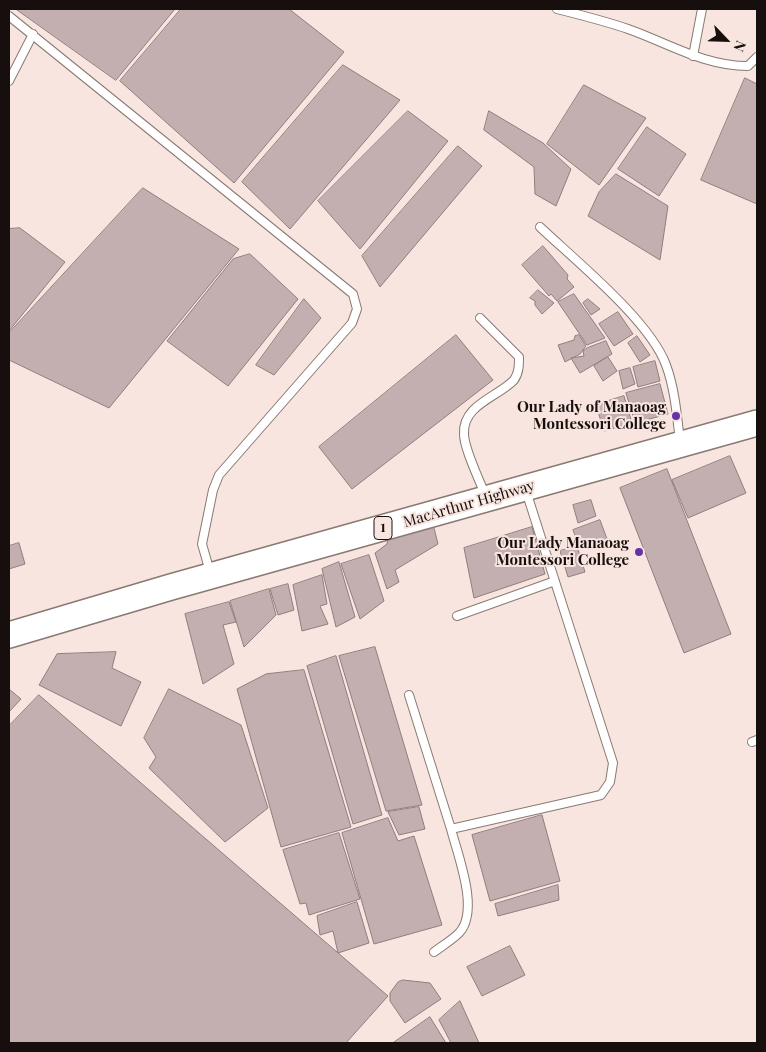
<!DOCTYPE html>
<style>
body{margin:0}
#map{position:relative;width:766px;height:1052px;overflow:hidden;background:#f8e5df;font-family:"Playfair Display",serif}
canvas{display:block}
.frame{position:absolute;inset:0;border:10px solid #160f0e;pointer-events:none}
.north{position:absolute;left:701px;top:15px;width:50px;height:50px;-webkit-text-stroke:4px #f8e5df;paint-order:stroke;rotate:114deg;font-size:14px;font-weight:700;line-height:20px;text-align:center;color:#160f0e}
.north::after{content:'';display:block;margin:auto;width:18px;height:22px;background:#160f0e;clip-path:polygon(50% 0,100% 100%,50% 72%,0 100%)}
</style>
<div id="map">
<canvas width="766" height="1052"></canvas>
<div class="frame"></div>
<div class="north">N</div>
</div>
<script>
const context = document.querySelector('canvas').getContext('2d');
context.lineJoin = 'round';
function paint(path, color) {
  context.fillStyle = color;
  context.fill(path, 'evenodd');
}
function stroke(path, color, width, dash) {
  context.strokeStyle = color;
  context.lineWidth = width;
  context.lineCap = dash ? 'butt' : 'round';
  context.setLineDash(dash || []);
  context.stroke(path);
}
function label(font, color, halo, rows, align = 'center') {
  context.font = font + ' "Playfair Display",serif';
  context.lineWidth = 4;
  context.setLineDash([]);
  context.textBaseline = 'middle';
  context.strokeStyle = halo;
  context.fillStyle = color;
  for (const [text, x, y, turn = 0] of rows) {
    context.save();
    context.translate(x, y);
    context.rotate((+turn || 0) * Math.PI / 180);
    context.textAlign = isNaN(turn) ? turn : align;
    if (halo) context.strokeText(text, 0, 0);
    context.fillText(text, 0, 0);
    context.restore();
  }
}
const building = new Path2D(`
 M16,9H175L116,80Z
 M181,9H289L344,52L234,183L120,81Z
 M343,65L400,100L290,229L242,182Z
 M745,78L757,84V204L701,180Z
 M584,85L646,118L599,185L547,144Z
 M408,111L448,141L360,249L318,201Z
 M489,111L543,143L571,169L556,206L535,194L534,167L484,130Z
 M647,127L686,154L659,196L618,169Z
 M458,146L482,166L380,287L362,256Z
 M616,174L668,206L660,260L588,216L599,192Z
 M143,188L239,249L109,408L9,360V333Z
 M20,228L65,262L9,331V229Z
 M543,246L568,275L567,279L574,287L557,301L551,294L549,296L522,265Z
 M250,254L298,299L228,386L167,341L233,259Z
 M538,290L554,303L542,314L535,305V301L530,298Z
 M574,294L605,338L587,345L558,302Z
 M304,299L321,318L274,375L256,365Z
 M588,299L600,309L591,315L583,303Z
 M618,312L633,334L614,346L599,324Z
 M456,335L493,380L352,489L319,447Z
 M579,335L586,346L580,354L565,362L558,345L574,340L575,336Z
 M637,336L650,355L640,362L628,343Z
 M606,341L612,354L580,373L571,358L584,356L583,351L587,348Z
 M608,357L617,371L603,381L594,366Z
 M655,361L660,381L638,387L633,367Z
 M630,368L635,384L623,389L619,371Z
 M660,384L668,414L635,423L626,393Z
 M624,396L632,423L604,431L596,405Z
 M730,456L746,493L688,518L672,480Z
 M667,469L731,634L684,653L620,488Z
 M591,500L596,516L578,523L573,505Z
 M600,520L607,539L580,549L573,530Z
 M433,524L438,544L395,570L399,582L387,589L375,553L387,544L388,536Z
 M532,527L545,574L474,598L464,548Z
 M19,543L25,564L9,569V546Z
 M577,546L585,572L568,577L560,551Z
 M369,555L384,601L360,619L341,564Z
 M339,562L355,617L336,627L322,569Z
 M322,575L327,604L320,606L328,624L302,631L293,585Z
 M288,584L294,610L278,615L270,589Z
 M269,589L276,615L244,647L230,601Z
 M229,602L236,622L223,625L234,664L203,684L185,614Z
 M375,647L422,805L386,811L339,656Z
 M116,652L112,668L141,682L121,726L39,685L57,654Z
 M336,656L382,815L353,824L307,666Z
 M304,670L351,827L281,847L237,689L266,674Z
 M9,689L21,699L9,712Z
 M169,689L241,725L268,808L225,842L149,768L156,757L144,738Z
 M39,695L388,996L346,1043H9V726Z
 M419,807L425,829L399,835L388,812Z
 M542,815L560,881L490,901L472,835Z
 M388,818L398,841L414,836L442,925L374,944L342,833Z
 M339,833L360,899L309,915L306,903L300,904L283,850Z
 M558,885L559,900L498,916L495,904Z
 M357,902L369,943L338,953L333,931L320,935L317,916Z
 M510,946L525,975L482,996L467,967Z
 M403,980L430,983L441,999L405,1023L390,1001V993L398,982Z
 M460,1001L479,1043H451L439,1020Z
 M430,1017L446,1043H393Z`);
const service = new Path2D(`
 M557,9C581,15 605,21 628,29C668,43 704,66 748,66L757,57
 M9,16L353,294L357,309L352,323L219,475L213,490L202,544L210,572
 M693,56L702,9
 M9,81L33,34
 M540,227C576,261 650,321 666,365C675,389 677,417 680,441
 M480,318L519,357C519,365 519,373 514,380C498,397 462,405 464,434C464,449 480,481 486,497
 M457,616L555,581
 M409,695L451,829L601,795L610,782L613,763L526,491
 M752,742L757,740
 M434,952C442,946 452,940 459,933C480,911 458,856 451,829`);
const trunk = new Path2D(`
 M9,635L171,587L757,423`);
const markers = [
 [676,416,5,"#6731a8"],
 [639,552,5,"#6731a8"]
];
const shields = [
 [383,528,18]
];
const shieldNames = [
 ["1",383,528]
];
const poiNames = [
 ["Our Lady of Manaoag",666,407],
 ["Montessori College",666,424],
 ["Our Lady Manaoag",629,543],
 ["Montessori College",629,560]
];
const streetNames = [
 ["MacArthur Highway",469,504,-16]
];
paint(building, '#c3afaf');
stroke(building, '#907d7d', 1);
stroke(service, '#8a7973', 10);
stroke(trunk, '#8a7973', 28);
stroke(service, '#fff', 8);
stroke(trunk, '#fff', 25);
for (const [x, y, r, color] of markers) {
  const dot = new Path2D();
  dot.arc(x, y, r, 0, 2 * Math.PI);
  context.fillStyle = color;
  context.fill(dot);
  stroke(dot, '#f8e5df', 2);
}
for (const [x, y, w] of shields) {
  const box = new Path2D();
  box.roundRect(x - w / 2, y - 11.5, w, 23, 4);
  context.fillStyle = '#f8e5df';
  context.fill(box);
  stroke(box, '#160f0e', 1);
}
label('bold 14px', '#160f0e', null, shieldNames);
label('bold 15px', '#160f0e', '#f8e5df', poiNames, 'right');
label('15px', '#160f0e', '#f8e5df', streetNames);
</script>
